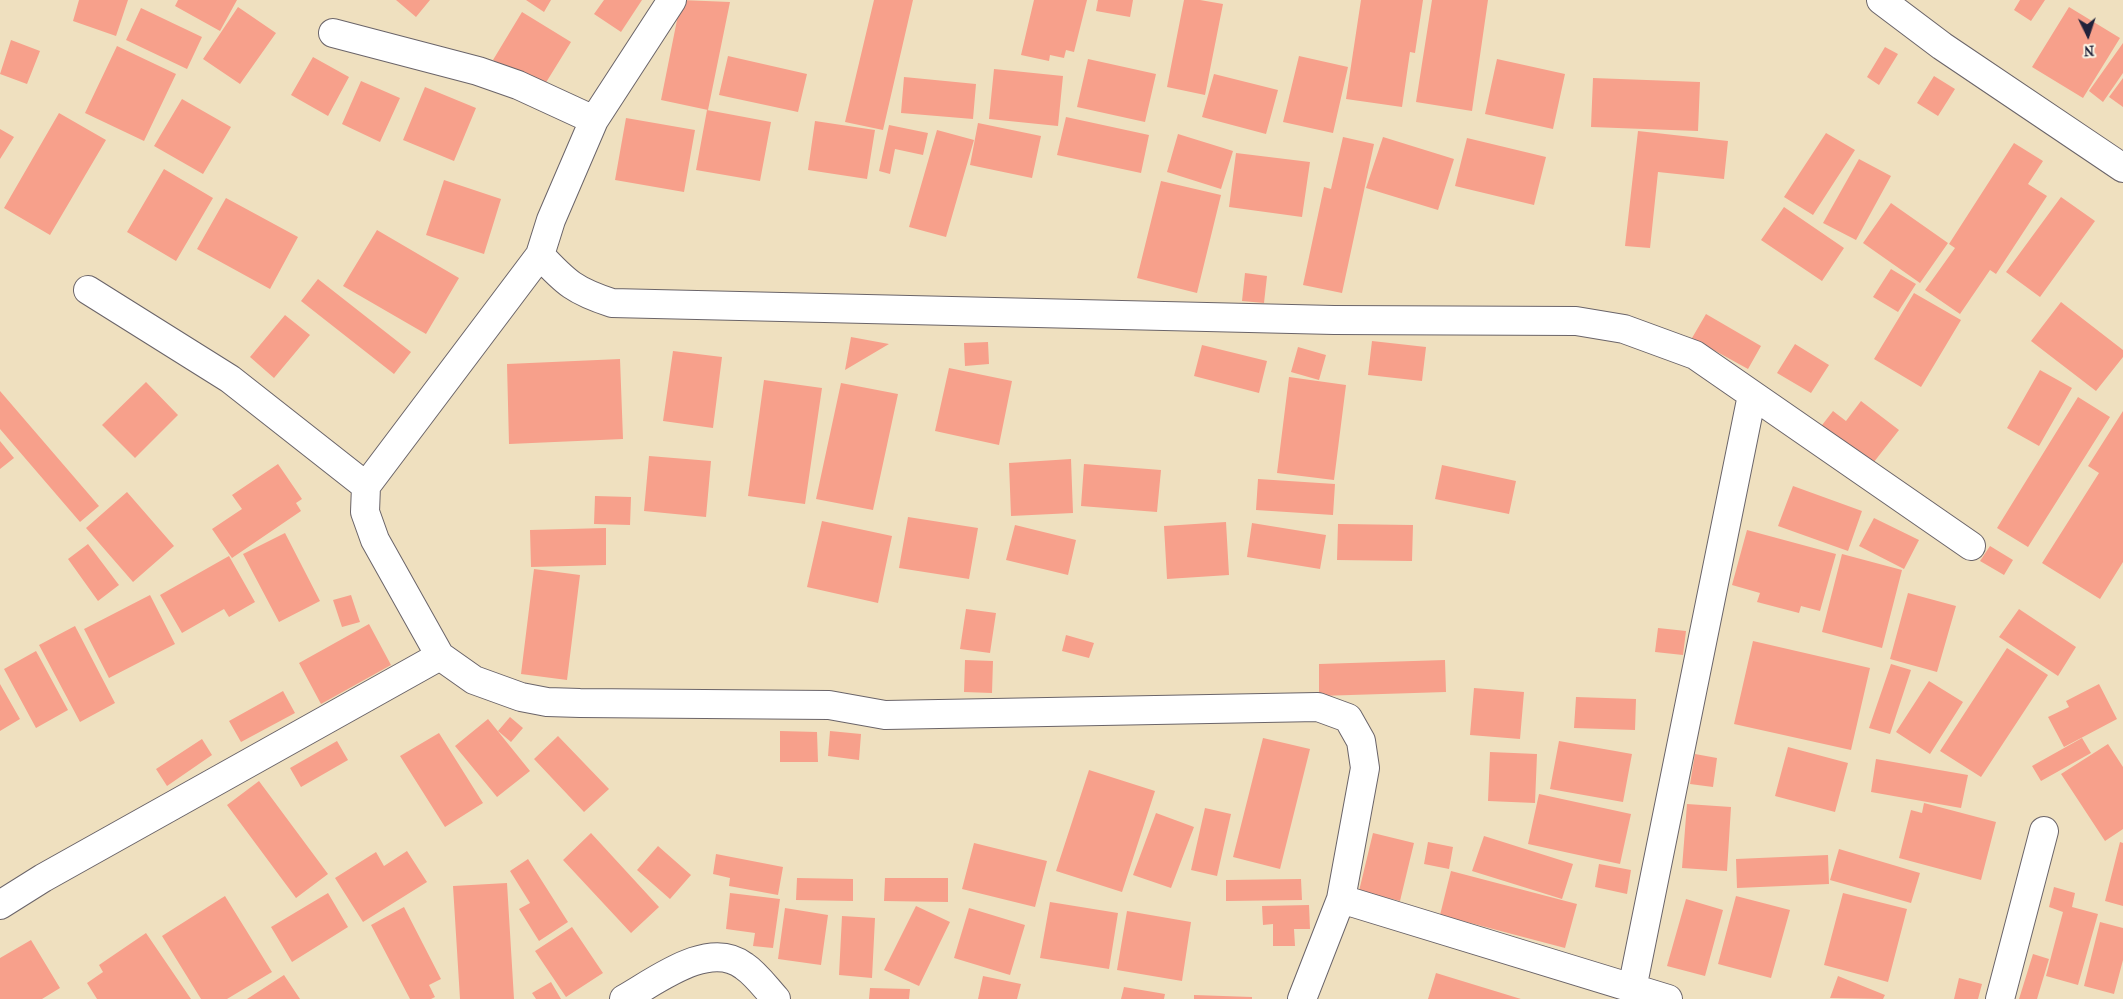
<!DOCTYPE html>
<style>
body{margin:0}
#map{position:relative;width:2123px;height:999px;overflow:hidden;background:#efe0bf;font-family:"IM FELL French Canon",serif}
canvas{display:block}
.north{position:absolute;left:2063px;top:10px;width:50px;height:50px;-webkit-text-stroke:4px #fcf5e5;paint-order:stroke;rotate:176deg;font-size:14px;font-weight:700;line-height:20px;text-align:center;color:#22223b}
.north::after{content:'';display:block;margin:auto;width:18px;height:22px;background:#22223b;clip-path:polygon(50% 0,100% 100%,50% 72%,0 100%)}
</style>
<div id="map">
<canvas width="2123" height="999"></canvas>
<div class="north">N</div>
</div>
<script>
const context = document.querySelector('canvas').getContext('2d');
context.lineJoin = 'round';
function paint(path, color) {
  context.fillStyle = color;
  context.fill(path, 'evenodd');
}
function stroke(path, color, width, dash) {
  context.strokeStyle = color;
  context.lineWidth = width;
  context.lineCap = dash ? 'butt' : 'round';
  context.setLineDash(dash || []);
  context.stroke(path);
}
const building = new Path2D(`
 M79,0H128L116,36L73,21Z
 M178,0H237L220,31L175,6Z
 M396,0H430L416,17Z
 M526,0H551L544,12Z
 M604,0H642L621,32L594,14Z
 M681,0L730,2L708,110L661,100Z
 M874,0H913L883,130L845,122Z
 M1034,0H1087L1074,52L1066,50L1064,58L1050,55L1049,61L1021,55Z
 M1098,0H1133L1130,17L1096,11Z
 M1184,0H1200L1223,4L1205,95L1167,87Z
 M1361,0H1423L1415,53L1410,52L1402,107L1346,99Z
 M1432,0H1488L1472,111L1416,102Z
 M2020,0H2045L2031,21L2014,10Z
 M238,7L276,33L240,84L203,59Z
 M2069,7L2120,38L2083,98L2032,67Z
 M141,8L202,37L187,69L126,40Z
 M522,12L571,42L542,89L493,60Z
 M11,40L40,51L27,84L0,74Z
 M2123,43V73L2103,102L2089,91Z
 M117,46L176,74L144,141L85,113Z
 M1885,47L1898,54L1879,85L1867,77Z
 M728,56L807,74L798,112L719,95Z
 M1299,56L1348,67L1333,133L1283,122Z
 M313,57L349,77L328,116L291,95Z
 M1088,59L1156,74L1145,122L1077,107Z
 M1497,59L1565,74L1553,129L1485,114Z
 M994,69L1063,76L1058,126L989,119Z
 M1214,74L1278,90L1266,134L1202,117Z
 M1934,76L1955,89L1938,116L1917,103Z
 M904,77L976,84L973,119L901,113Z
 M1593,78L1700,82L1698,131L1591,127Z
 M2123,78V107L2109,97Z
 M361,81L400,98L380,142L342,124Z
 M425,87L476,108L454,161L403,140Z
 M182,99L231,127L203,174L154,146Z
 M707,110L771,122L760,181L696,170Z
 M59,113L106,140L50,235L4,208Z
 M1066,117L1149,135L1141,173L1057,155Z
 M626,118L695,130L684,192L615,180Z
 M815,121L875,130L867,179L808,170Z
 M978,123L1041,136L1032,178L970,165Z
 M889,125L928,133L923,155L895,149L890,174L879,171Z
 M0,129L14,137L0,159Z
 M937,130L974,140L946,237L909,227Z
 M1638,131L1728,141L1724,179L1658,172L1650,248L1625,246Z
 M1826,133L1855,150L1813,215L1784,197Z
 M1178,134L1233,151L1221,189L1167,172Z
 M1343,137L1374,144L1342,293L1303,285L1324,187L1331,189Z
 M1383,137L1454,159L1438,210L1366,188Z
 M1467,138L1546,157L1534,205L1455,186Z
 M2014,143L2043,161L2028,184L2047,196L1996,274L1990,270L1960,314L1925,290L1955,248L1949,244Z
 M1236,153L1310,162L1302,217L1229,207Z
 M1859,159L1891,176L1856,240L1823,223Z
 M164,169L213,198L176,261L127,232Z
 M444,180L501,199L484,254L426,235Z
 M1161,181L1221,195L1197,293L1137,278Z
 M2061,197L2095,221L2040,297L2006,272Z
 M226,198L298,237L270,289L197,249Z
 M1891,203L1948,243L1920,283L1863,243Z
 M1784,207L1844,248L1822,281L1761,240Z
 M377,230L459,278L426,334L343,286Z
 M1891,269L1916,284L1898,312L1873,297Z
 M1245,273L1267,276L1264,303L1242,301Z
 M318,279L411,352L394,374L301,301Z
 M1914,293L1961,320L1921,387L1874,359Z
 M2061,302L2123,350V357L2096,391L2031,341Z
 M1706,314L1761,346L1748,369L1692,338Z
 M285,315L310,335L274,378L250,357Z
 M851,337L889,344L845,370Z
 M1372,341L1426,347L1422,381L1368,375Z
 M988,342L989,364L965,366L964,343Z
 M1795,344L1829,365L1811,393L1777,373Z
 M1202,345L1267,361L1259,393L1194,376Z
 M1298,347L1326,355L1319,380L1291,372Z
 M673,351L722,357L713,428L663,421Z
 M620,359L623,439L509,444L507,364Z
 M949,368L1012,381L999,445L935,431Z
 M2040,370L2072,388L2039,446L2007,428Z
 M1289,377L1346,385L1334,480L1277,473Z
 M764,380L822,388L805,504L748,496Z
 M146,382L178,415L135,458L102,425Z
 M841,383L898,394L873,510L816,499Z
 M0,391L99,506L80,522L0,429Z
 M2078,397L2110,417L2028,547L1997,528Z
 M1861,401L1899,430L1870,467L1819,429L1833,411L1846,421Z
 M2123,411V562L2100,599L2042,563L2099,473L2088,466Z
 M0,441L14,458L0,469Z
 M649,456L711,461L706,517L644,511Z
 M1071,459L1073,513L1011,516L1009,463Z
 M278,464L302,499L296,503L301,511L232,558L212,529L242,509L232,495Z
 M1084,464L1161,470L1157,512L1081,506Z
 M1442,465L1516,481L1509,514L1435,499Z
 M1258,479L1335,484L1333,515L1256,510Z
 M1793,486L1862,511L1848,551L1778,526Z
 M127,492L174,546L133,582L86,528Z
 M595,496L631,497L630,525L594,524Z
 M908,517L978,528L969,579L899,568Z
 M1874,518L1919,540L1904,569L1859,546Z
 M822,521L892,536L878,603L807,587Z
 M1226,522L1229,575L1167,579L1164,526Z
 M1252,523L1326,535L1320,569L1247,557Z
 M1338,524L1413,525L1412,561L1337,560Z
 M1015,525L1076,540L1068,575L1006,560Z
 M606,528V565L531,567L530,530Z
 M1747,530L1836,554L1820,611L1801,606L1799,613L1757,602L1760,593L1732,585Z
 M285,533L320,601L279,622L243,554Z
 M88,544L119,585L98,601L68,559Z
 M1990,546L2013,560L2004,575L1980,561Z
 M1842,554L1902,570L1882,648L1822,632Z
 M229,556L255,602L229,617L224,609L182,633L160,595Z
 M534,569L580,575L567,680L521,674Z
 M1908,593L1956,606L1937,672L1890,659Z
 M150,595L175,644L109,678L84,629Z
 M351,595L360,622L342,627L333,600Z
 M966,609L996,613L990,653L960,649Z
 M2019,609L2076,647L2058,676L1999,637Z
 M369,624L391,665L321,704L299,663Z
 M75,626L115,703L80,722L39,645Z
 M1658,628L1686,631L1683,655L1655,652Z
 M1066,635L1094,643L1089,658L1062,651Z
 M1753,641L1870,668L1851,750L1734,724Z
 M2007,648L2048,675L1981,777L1940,751Z
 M36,651L68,710L36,728L4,669Z
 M965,660L993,661L992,693L964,692Z
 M1445,660L1446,692L1319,696V664Z
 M1891,664L1911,670L1890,734L1869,728Z
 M1929,681L1963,702L1930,754L1896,732Z
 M0,684L20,719L0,731Z
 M2099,684L2117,719L2064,747L2048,717L2069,707L2066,701Z
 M1474,688L1524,692L1520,739L1470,735Z
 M283,691L295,713L241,742L229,721Z
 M1576,697L1636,699L1635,730L1574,728Z
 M510,717L523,728L511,742L498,731Z
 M488,719L530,771L497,797L455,746Z
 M780,731L817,732L818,762H780Z
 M830,731L861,734L859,760L828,756Z
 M439,733L483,803L445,827L400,756Z
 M558,736L609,789L584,812L534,759Z
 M1263,738L1310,749L1280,869L1233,857Z
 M2082,738L2091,753L2041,781L2032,766Z
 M202,739L212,755L167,786L156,769Z
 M337,741L348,760L301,787L290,768Z
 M1559,741L1632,754L1623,802L1550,789Z
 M2108,744L2123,767V829L2105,841L2061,774Z
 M1788,747L1848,763L1835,812L1775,796Z
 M1490,752L1537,754L1535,803L1488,801Z
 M1695,754L1717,758L1713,787L1690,784Z
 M1876,759L1968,775L1961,808L1871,792Z
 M1089,770L1155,791L1122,892L1056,871Z
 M259,781L328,874L296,898L227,805Z
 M1539,794L1631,814L1620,864L1528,844Z
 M1924,803L1996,822L1981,880L1899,858L1911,810L1922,813Z
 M1687,804L1731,807L1727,871L1682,868Z
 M1205,808L1231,814L1217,876L1191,870Z
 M1156,813L1194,827L1171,888L1133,875Z
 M591,833L659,907L631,933L563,860Z
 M1373,833L1414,843L1400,901L1359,891Z
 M1484,836L1573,864L1562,899L1472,871Z
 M1428,842L1453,847L1449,869L1424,864Z
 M2120,842L2123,843V906L2105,901Z
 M974,843L1047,861L1035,907L962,889Z
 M658,846L691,875L670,899L637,870Z
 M1839,849L1920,873L1911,903L1830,880Z
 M407,851L427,882L363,922L335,878L376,852L384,866Z
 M716,854L783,867L778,895L729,886L730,878L713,874Z
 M1828,855L1829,884L1737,888L1736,859Z
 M528,859L568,922L539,941L519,909L530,903L510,871Z
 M1599,864L1631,870L1627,894L1595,887Z
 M1451,871L1577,904L1565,948L1440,915Z
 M797,878L853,879V901L796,900Z
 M885,878H948V902L884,901Z
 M1301,879L1302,900L1226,901V880Z
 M507,883L514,999H460L453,886Z
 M2054,887L2075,893L2072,907L2098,914L2078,985L2046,976L2063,912L2049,907Z
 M328,893L348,927L292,962L271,927Z
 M730,893L780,899L773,948L753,946L755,933L726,929Z
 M1843,893L1907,909L1888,982L1824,965Z
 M225,896L272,972L227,999H201L162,936Z
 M1736,896L1790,910L1771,978L1718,964Z
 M1686,899L1723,910L1705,976L1667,966Z
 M1050,902L1118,913L1109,969L1040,958Z
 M1309,905L1310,929H1294L1295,946H1273V924L1263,925L1262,906Z
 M916,906L950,922L919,986L884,970Z
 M404,907L441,979L429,985L435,997L431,999H410L371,925Z
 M785,908L828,915L821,965L778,959Z
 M969,908L1025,925L1010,975L954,958Z
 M1127,911L1191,922L1182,981L1117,970Z
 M842,916L875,918L872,978L839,975Z
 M2100,922L2123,928V960L2114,994L2084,986Z
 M572,927L603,973L566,997L535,951Z
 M146,933L191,999H97L87,983L103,972L99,965Z
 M31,940L60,988L42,999H0V958Z
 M2033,954L2049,959L2037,999H2019Z
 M1436,973L1521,999H1428Z
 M284,975L300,999H247Z
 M983,976L1021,984L1017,999H978Z
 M1838,976L1885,995L1883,999L1830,998Z
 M1959,978L1982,984L1978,999H1954Z
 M551,982L561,999H536L532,993Z
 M1124,987L1165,994L1164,999H1121Z
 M870,988L910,989L909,999H869Z
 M1194,995L1252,997V999H1194Z`);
const minor = new Path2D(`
 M1881,0L1942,46L2123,168
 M333,33L478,71L518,85L594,120
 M540,255C566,283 575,291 612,303L1334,320L1576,321L1624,329L1695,355L1971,546
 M88,290L230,379L366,486L365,512L375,540L440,656L474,680L521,697L547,702L580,703L829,705L885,715L1318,707L1348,718L1361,741L1365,768L1341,899L1302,999
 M366,486L540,255L551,220L594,120L672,0
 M1341,899L1668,999
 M0,905L43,878L440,656
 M1632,989L1752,395
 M624,999C656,981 709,939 744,966C756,974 766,988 776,999
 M2000,999L2044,831`);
paint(building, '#f7a08b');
stroke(minor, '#6a6469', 30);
stroke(minor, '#fff', 28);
</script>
